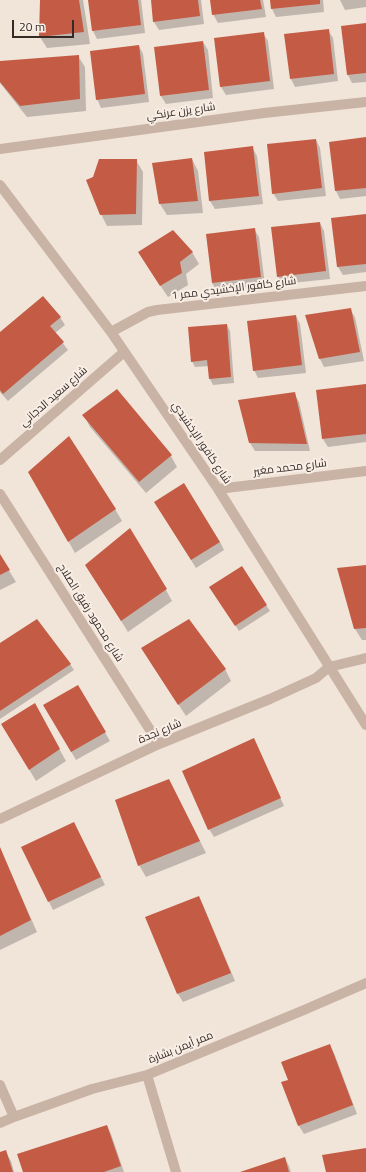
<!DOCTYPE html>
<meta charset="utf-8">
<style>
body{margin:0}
#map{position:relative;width:366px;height:1172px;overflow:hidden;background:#f1e4d9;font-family:"Titillium Web",sans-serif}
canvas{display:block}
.scale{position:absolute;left:12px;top:20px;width:62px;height:18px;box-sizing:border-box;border:2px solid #342a26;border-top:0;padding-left:5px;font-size:12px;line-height:14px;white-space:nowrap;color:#342a26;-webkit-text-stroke:3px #f9eee5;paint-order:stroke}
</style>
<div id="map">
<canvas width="366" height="1172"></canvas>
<div class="scale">20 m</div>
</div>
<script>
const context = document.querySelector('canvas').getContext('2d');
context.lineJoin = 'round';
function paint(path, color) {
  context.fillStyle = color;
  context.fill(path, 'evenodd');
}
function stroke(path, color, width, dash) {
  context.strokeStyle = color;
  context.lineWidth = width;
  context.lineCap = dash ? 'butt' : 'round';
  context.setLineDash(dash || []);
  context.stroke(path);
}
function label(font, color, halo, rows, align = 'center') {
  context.font = font + ' "Titillium Web",Cairo,sans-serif';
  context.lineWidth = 4;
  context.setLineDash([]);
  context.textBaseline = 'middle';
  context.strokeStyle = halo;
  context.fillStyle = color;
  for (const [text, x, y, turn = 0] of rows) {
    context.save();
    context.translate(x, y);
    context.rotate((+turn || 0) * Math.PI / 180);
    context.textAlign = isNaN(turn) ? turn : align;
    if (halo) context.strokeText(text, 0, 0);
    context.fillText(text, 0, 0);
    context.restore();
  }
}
const shadow = new Path2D(`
 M41,0H83L90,44L47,48L40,37Z
 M89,0H141L145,33L97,39L93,31Z
 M152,0H201L204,24L159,30L154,22Z
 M211,0H263L266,17L218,23L213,14Z
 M271,0H323L324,12L276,17L272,9Z
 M340,0H366V7L345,10Z
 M366,24V82L352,83L348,75L342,27Z
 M328,30L333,38L338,81L295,87L291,79Z
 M263,33L268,41L274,89L226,95L221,87Z
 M203,42L208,50L213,98L166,104L161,96Z
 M139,46L143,54L149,102L101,108L97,99Z
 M78,56L85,67L86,111L27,117L0,83V62Z
 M366,138V196L340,199L336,191Z
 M316,140L320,148L326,196L278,201L273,193Z
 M252,147L257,156L263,204L215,209L210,201L205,153Z
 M192,159L198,171L203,213L167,215L160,204Z
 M136,160L143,172L142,225L107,226L101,214L94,177Z
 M366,215V272L343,275L338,267Z
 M320,223L324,231L330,279L282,284L278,276Z
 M254,229L259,237L265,285L217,291L212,283Z
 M192,252L199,264L186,274L188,285L168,297L146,264Z
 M350,309L355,317L364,361L324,367L320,359Z
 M296,316L300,324L306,373L258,378L254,370Z
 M60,317L65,325L55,333L68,350L8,401L0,392V334Z
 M227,325L230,331L234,383L213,385L210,379L209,366L195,367L192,361Z
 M366,387V442L328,447L323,439Z
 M294,393L299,402L310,451H255L250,443Z
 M84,415L171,456L177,467L146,493L90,427Z
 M29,472L115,509L122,521L75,553Z
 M160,510L220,542L224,550L196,568Z
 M0,556L16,582L0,590Z
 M366,566V640H362L355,629Z
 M93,576L166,590L172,601L128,632Z
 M214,593L266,605L270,611L239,631Z
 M0,645L70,664L74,670L0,719Z
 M149,660L225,669L231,681L186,716Z
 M78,686L110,741L76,760L44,705Z
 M41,716L66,761L36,781L9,736Z
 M254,740L284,806L214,837L209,829Z
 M175,792L206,853L146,877L139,865Z
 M74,823L105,885L53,910L22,847Z
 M0,848L37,932L0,950Z
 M199,897L203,905L235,981L183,1002L178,994L147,918Z
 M329,1045L334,1053L357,1114L304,1134L299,1126L283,1083L289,1081Z
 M107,1126L111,1134L124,1172H24Z
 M5,1151L11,1161L14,1172H0V1153Z
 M285,1158L289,1166L291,1172H242Z`);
const building = new Path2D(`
 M40,0H79L84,32L39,37Z
 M88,0H138L141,25L92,31Z
 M151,0H198L200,16L153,22Z
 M210,0H260L262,9L212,15Z
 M270,0H320V4L271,9Z
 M366,23V73L347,75L341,26Z
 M329,29L334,74L290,79L284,34Z
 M264,32L270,81L220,87L214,38Z
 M203,41L209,90L160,96L154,47Z
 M139,45L145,94L96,100L90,51Z
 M79,55L80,99L20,106L0,82V61Z
 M366,137V188L335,191L329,142Z
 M316,139L322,188L272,194L267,144Z
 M253,146L259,196L209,201L204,152Z
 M192,158L198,201L159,204L152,163Z
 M99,159H137L136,214L100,215L86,180L93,177Z
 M366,214V264L337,267L331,218Z
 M320,222L326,271L277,277L271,227Z
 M255,228L261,277L212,283L206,234Z
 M173,230L193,252L180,262L182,273L160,286L138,252Z
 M43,296L61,317L50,326L64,342L3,394L0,390V332Z
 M351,308L360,352L319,359L305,315Z
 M296,315L302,365L253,371L247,321Z
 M227,324L231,377L209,379L207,360L191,362L188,327Z
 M366,384V434L322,439L316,390Z
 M117,389L172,455L139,482L82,415Z
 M295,392L307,444L249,443L238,400Z
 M69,436L116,509L68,542L28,472Z
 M184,483L220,542L191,560L154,502Z
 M130,528L167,589L121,621L85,565Z
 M0,554L10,570L0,575Z
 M366,565V628L354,629L337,568Z
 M242,566L267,605L235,626L209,587Z
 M37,619L71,664L0,711V643Z
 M189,619L226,669L178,705L141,648Z
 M78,685L106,732L71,752L43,705Z
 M35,703L60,749L29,770L1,724Z
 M254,738L281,798L208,830L182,771Z
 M169,779L200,841L138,866L115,800Z
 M74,822L101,877L48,902L21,847Z
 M0,847L31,920L0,936Z
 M199,896L231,973L177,994L145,917Z
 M330,1044L353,1105L298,1126L281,1082L288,1080L281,1062Z
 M107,1125L121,1166L104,1172H23L17,1154Z
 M366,1148V1172H326L322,1155Z
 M6,1150L13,1172H0V1152Z
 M285,1157L289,1172H240Z`);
const minor = new Path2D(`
 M0,149L264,113L366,102
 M0,185L111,332L218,489L366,725
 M111,332L148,312L157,310L366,286
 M0,460L124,352
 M218,489L366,471
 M0,494L159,744
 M0,819L159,744L270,699L316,678L329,667L366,658
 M147,1075L176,1172
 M0,1085L14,1117
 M0,1123L14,1117L92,1089L147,1075L304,1010L366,983`);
const streetNames = [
 ["شارع يزن عرنكي",181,112,-8],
 ["شارع كافور الإخشيدي ممر 1",234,289,-7],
 ["شارع سعيد الدجاني",54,397,-41],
 ["شارع كافور الإخشيدي",201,443,56],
 ["شارع محمد مغير",290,468,-7],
 ["شارع محمود رفيق الصلاح",90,613,58],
 ["شارع نجدة",160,732,-23],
 ["ممر أيمن بشارة",181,1048,-22]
];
paint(shadow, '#0003');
paint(building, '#c45b44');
stroke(minor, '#c8b3a5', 10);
label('11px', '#342a26', '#f9eee5', streetNames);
</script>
